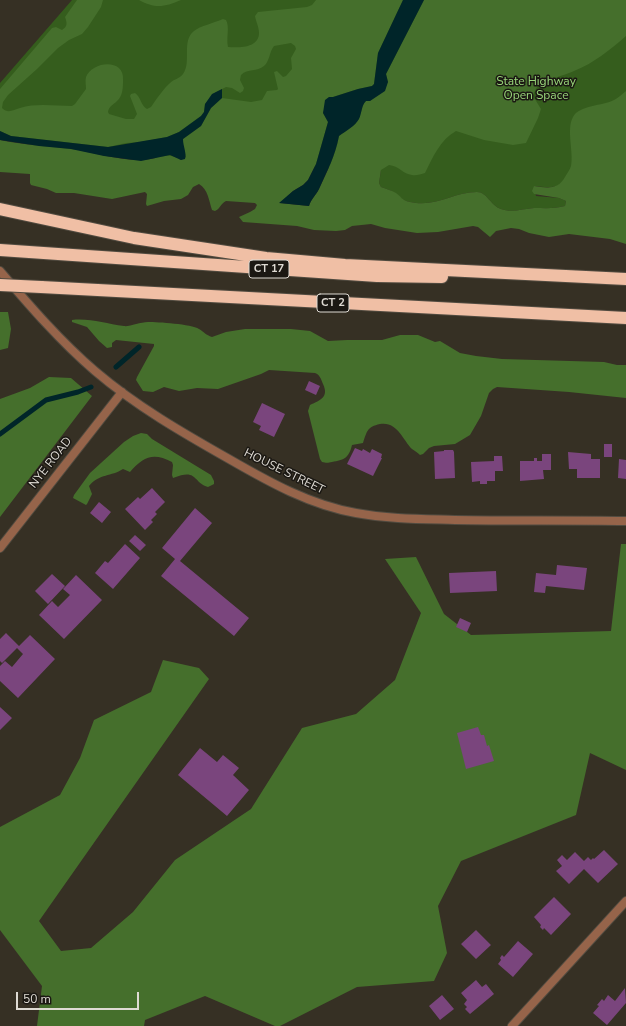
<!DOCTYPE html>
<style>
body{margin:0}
#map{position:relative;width:626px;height:1026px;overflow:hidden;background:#363024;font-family:"Nunito Sans",sans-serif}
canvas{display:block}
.scale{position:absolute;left:16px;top:992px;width:123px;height:18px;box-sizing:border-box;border:2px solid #dedad3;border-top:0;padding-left:5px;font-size:12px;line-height:14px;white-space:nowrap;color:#dedad3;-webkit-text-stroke:3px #1b1813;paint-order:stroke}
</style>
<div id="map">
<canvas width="626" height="1026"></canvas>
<div class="scale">50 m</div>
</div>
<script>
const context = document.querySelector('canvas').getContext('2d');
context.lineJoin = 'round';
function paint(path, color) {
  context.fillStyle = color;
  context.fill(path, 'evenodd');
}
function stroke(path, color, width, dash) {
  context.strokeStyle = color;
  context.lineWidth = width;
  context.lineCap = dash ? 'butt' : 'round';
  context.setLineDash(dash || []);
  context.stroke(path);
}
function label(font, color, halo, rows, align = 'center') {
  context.font = font + ' "Nunito Sans",sans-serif';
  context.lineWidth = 3;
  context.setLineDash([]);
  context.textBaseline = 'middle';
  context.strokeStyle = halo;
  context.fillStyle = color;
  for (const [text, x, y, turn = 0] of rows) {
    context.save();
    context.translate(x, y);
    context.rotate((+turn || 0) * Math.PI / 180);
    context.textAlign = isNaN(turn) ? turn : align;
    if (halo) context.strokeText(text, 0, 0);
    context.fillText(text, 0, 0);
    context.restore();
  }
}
const green = new Path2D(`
 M72,0H626V183H562C555,189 543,187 534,186L536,196L559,198L566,201L565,206C554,209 545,208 534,208C523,209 511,213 501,209C491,206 487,192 477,192C453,192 436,208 410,202C400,200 402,197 395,193C391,190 386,189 381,187L379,183L381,170L64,153L0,137V83Z`);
const forest = new Path2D(`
 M77,0H103L101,7L88,27L82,34L69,40L58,48L37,69L8,95L3,102L2,108C8,114 13,110 20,108C36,103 55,106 72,106L75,104L86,89C86,85 85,81 86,77C92,61 125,58 123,80C123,87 123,96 117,101C113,105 109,106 108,112L109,114L126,119H134L137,114L130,96L131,94L135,93C141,97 141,106 147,109L151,107C155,101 165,87 170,83C174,79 179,79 183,74C192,62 181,41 194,31C200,26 214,23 223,19L226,20C230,27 226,38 228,47C239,48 259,48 259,33C259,27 256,22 255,16L258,12L307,7L312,5L316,0H403L378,53L374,84L372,86L358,89L333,97H329L323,113L328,122L316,164L308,180L303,185L293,191L280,203L309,206C311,199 316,195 319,189C327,172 336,154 339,136L355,124L359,118L364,103L366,101H370L388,82L386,74L424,0H626V36C610,50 594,63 574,71C566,75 545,80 539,85C536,88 534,92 533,96L541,109L538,118L526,143L513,145L484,140L456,131C440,140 433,157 425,173C421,174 416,176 412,175C403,174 399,166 389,165L381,170L379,183L381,187C386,189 391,190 396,193C402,197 401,200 410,202C436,208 453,192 477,192C487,192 491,206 501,209C511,213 523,209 534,208C545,208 554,209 565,206L566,201L559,198L534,194L532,191L534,186C547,188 558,190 565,177C567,173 570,170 571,166C574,153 566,129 573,117C579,105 603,106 614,100C618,98 622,94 626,91V244L610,239L569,234L549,237L529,233L519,229L511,228L496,231L490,237L478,227L473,226L438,232L417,233L385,228L371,224L352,226L345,230L336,231L314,230L297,226L243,222L239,217L250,212L255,209L257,205L255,203L226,201C221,203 220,209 215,211L212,210C209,201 208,189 199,184L193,187L188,195L181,199L164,201L147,206L146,204L147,194L145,192L112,199L74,193H56L47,189L31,185L30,183V174L0,172V140C23,145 47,146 70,149C93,152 116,160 140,160C155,161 167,150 181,160L186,157L183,145V139L201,126L211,108L222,98L251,102L262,100L267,91L277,90L278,89L274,72L277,71L283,77L286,76L292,69L291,58L296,49L295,46L291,43L274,46C269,52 270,61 264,66C257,72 248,68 241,75L240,80L244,88L243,91L240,93L232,88L226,87L216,92L205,104L204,112L201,116L179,132L167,137L140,142L126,143L108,147L11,136L0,131V89L52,28L56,27L62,30C68,26 67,23 65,17Z
 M139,0H181C165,7 155,9 139,0Z
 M0,312H8L11,329L8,348L0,350Z
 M72,320C90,318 106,324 124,326C129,327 140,322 148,322C158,322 191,324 199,329C204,332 206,335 212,337L226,332L245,329H291L310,331L328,341L347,340H382L400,335H418L435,342L440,341L460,353L476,356L502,359L604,362L617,365H626V398L569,392L497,387L493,389L489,393L481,416L470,435L455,444L434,446L429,448L423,454L420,455C418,453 415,451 412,449C403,440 397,421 380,424C367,427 367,431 363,443L352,445C349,458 344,460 332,462C328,463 326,463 322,462L320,459L308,411L310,405C321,400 329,397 323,384C321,379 320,375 315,373L269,370L261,374L218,389L197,388L179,391L164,387L153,392L143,391L136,380L137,377L154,346V344L116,340L112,343V347L107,348L99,341L87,327L72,322Z
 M49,377L71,378L92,396L0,517V399L30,388Z
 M141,433L147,434L152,439L211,475L214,481V484L208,487C192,482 198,468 173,478L172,475L173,465L172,462C153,452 143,457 130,472L123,469C111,477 100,473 89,486L92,494L87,504L86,505L73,498L74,495L90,473L124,442L133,436Z
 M621,544H626V770L590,753L576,815L461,861L438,906L447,953L434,981L357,987L280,1026H275L205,996L145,1020L144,1026H37L42,986L0,930V827L60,795L80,758L94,720L151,692L163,660L199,668L209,679L39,921L61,951L91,948L133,912L175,860L251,809L302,728L356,714L395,680L421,613L385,559L416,557L444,614L471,635L611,631Z`);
const water = new Path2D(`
 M403,0H424L386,74L388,82L385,91L370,101H366C361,106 362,113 359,119C355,126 346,131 339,136C335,157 327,171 319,189C316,195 311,199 309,206L279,203L293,191L303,185L308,180L316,164L328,122L323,113L325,100L329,97H333L358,89L372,86L374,84L378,53Z
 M222,89V98L211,108L201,126L183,139C183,146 187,154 185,159L181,160L170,155L141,161L104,156L71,149L39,146L0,140V131L11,136L108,147L167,137L179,132L201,116L204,112L205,104L212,94Z`);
const stream = new Path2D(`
 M116,367L139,347
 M0,434L46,400L78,392L91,387`);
const building = new Path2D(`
 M309,381L320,386L316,395L305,390Z
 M262,403L285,414L274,437L259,430L261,426L253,422Z
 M604,444H612V457H604Z
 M355,448L362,451L363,449L370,453L372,449L382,454L381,458H382L373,476L347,464Z
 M444,450H453L454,452L455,478L435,479L434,452L444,451Z
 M568,452L591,454V459H600V478H577V469H569Z
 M542,454H551V470H543L544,479L520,481V461H534V458H537V461H542Z
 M494,456H502L503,471H495V481H487V484H480V481L472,482L471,462L494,461Z
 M619,459L626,460V479L618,478Z
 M152,488L165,502L155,512L157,514L151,520L153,522L145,530L125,509L138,497L140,499Z
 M99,502L111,512L102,523L90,513Z
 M195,508L212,523L180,561L249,618L234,636L161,576L175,559L162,548Z
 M135,535L146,545L140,551L129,541Z
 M125,544L140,558L113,589L95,573L105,561L108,563Z
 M557,565L587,568L584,590L546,586L545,593L534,592L536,573L556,575Z
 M496,571L497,591L450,593L449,573Z
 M52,574L65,586L48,604L35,591Z
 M76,575L102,600L64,639L39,615L52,601L58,607L70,595L63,589Z
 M460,618L471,623L467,632L456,627Z
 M6,633L19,646L30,635L55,659L18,698L0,681V666L5,661L12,667L23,654L17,648L2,663L0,661V639Z
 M0,707L12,718L0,730Z
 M478,727L481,735H484L487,746L489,745L494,761L466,769L457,733Z
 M200,748L217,762L223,755L239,768L233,775L249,790L227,816L178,775Z
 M604,850L618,864L598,883L584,869L569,884L556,871L562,866L557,860L562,855L567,860L575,852L584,861L588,857L591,860L593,858L594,859Z
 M554,897L571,914L551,935L544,928L543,930L540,927L541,925L534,917Z
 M476,930L491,945L476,959L461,944Z
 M518,941L533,954L513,977L498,964L501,960L500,958L502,955L504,957Z
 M476,980L482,987L486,984L494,994L470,1014L465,1009L467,1007L464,1004L467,1000L461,993Z
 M625,988L626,1003L607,1025L593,1013L599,1006L597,1005L602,999L604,1001L608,995L615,1001Z
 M442,995L454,1009L440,1020L429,1006Z`);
const minor = new Path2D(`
 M0,271C30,306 60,341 95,371C136,406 183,433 229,459C269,482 310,505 356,513C388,519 422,519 455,520C512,521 569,520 626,521
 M0,548L122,392
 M512,1026L626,901`);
const motorway = new Path2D(`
 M0,209L134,238L266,258L345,265L626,279
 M0,250L377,276L442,277
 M41,287L626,318`);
const motorwayBridge = new Path2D(`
 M0,285L41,287`);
const shields = [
 [269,269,40],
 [333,303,32]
];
const shieldNames = [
 ["CT 17",269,269],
 ["CT 2",333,303]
];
const parkNames = [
 ["State Highway",536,82],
 ["Open Space",536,96]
];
const streetNames = [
 ["NYE ROAD",51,463,-52],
 ["HOUSE STREET",284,472,26]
];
paint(green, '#355d1d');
paint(forest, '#456f2c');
paint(water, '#002529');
stroke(stream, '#002529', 5);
paint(building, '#7a457d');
stroke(minor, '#514b40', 10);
stroke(motorway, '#514b40', 14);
stroke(minor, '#96644a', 8);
stroke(motorway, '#f0bfa5', 12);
stroke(motorwayBridge, '#514b40', 14, []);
stroke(motorwayBridge, '#f0bfa5', 12);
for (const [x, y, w] of shields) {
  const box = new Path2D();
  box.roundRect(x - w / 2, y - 9, w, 18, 3);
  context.fillStyle = '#1b1813';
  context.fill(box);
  stroke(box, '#dedad3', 1);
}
label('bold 11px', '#dedad3', null, shieldNames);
label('12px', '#99d67a', '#1b1813', parkNames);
label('12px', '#dedad3', '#1b1813', streetNames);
</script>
